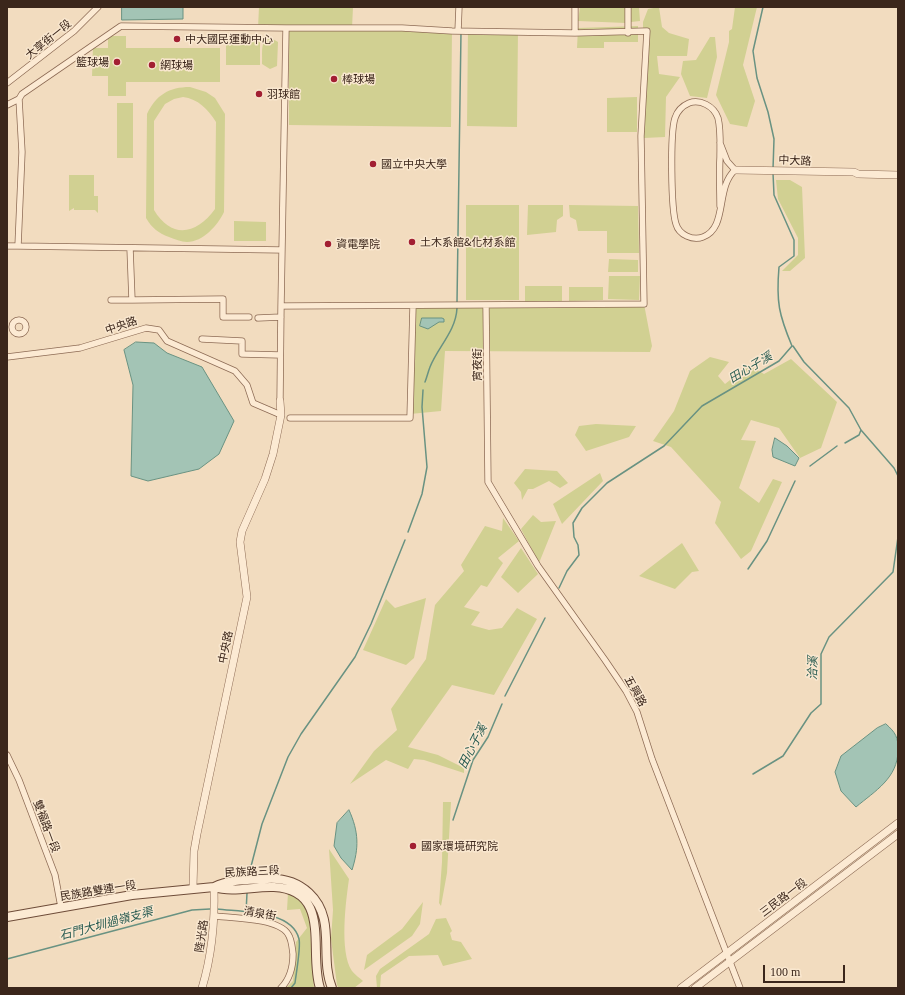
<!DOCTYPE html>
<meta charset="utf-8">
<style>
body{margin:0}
#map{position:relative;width:905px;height:995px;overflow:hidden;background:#f2dcbf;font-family:Georgia,serif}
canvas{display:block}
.frame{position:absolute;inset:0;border:8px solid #3b261b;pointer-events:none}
.scale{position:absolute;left:763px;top:965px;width:82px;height:18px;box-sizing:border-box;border:2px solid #3b261b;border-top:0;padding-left:5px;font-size:12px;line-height:14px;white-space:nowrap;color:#3b261b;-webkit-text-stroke:3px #f9e7cf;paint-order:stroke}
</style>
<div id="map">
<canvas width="905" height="995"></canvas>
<div class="frame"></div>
<div class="scale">100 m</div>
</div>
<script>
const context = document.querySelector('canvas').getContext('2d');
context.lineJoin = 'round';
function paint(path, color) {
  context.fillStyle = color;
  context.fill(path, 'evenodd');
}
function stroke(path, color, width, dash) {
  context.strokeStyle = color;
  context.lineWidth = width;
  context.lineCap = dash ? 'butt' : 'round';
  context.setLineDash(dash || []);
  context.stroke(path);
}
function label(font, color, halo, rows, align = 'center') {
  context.font = font + ' Georgia,"Noto Sans TC",serif';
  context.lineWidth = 3;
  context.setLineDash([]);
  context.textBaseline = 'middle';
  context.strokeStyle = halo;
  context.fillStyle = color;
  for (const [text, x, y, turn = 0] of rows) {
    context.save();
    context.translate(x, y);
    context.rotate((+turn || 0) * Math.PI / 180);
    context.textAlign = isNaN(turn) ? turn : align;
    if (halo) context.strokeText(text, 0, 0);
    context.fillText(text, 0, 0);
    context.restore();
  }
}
const green = new Path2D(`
 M259,7H353L352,28H258Z
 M580,7H626V23L578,21Z
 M631,7H639L640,21L631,22Z
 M659,7L662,27L669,33L689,39L687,56H657L659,74L680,77L666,97L665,137L644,138L643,22L648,9Z
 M735,7H757L743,65L755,101L747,127L730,124L716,95L729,42V31L732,29Z
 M638,26V42H604V48H577L578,28Z
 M289,29L452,30L451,127L289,125Z
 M468,29L518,30L517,127L467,126Z
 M108,36H126V48H220V82H126V96H108V76H92L93,48H108Z
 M260,37V65H226V38Z
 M710,37H715L717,57L707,98L690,96L681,74L683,61L696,60Z
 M271,38L278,42L277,66L270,69L262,64C263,54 259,40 271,38Z
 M190,87L206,92L215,98L225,114L224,212C218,225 203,242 187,242C181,242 175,239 169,237C158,233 152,228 146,218L147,114C156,95 169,87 190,87ZM183,97C198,99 208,109 216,122L215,209C197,234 172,240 154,210V121L165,104L174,99Z
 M637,97V132H607V98Z
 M117,103H133V158H117Z
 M69,175H94V196H98V213L95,210H74V208L69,211Z
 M776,180H790L802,187L805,258L790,271H782L798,255V238L778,199Z
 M466,205H519V300H466Z
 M528,205H563V216L557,220L556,232L527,235Z
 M569,205L638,206L639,253H607V231H578L576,220L570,217Z
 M234,221L266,222V241H234Z
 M609,259L638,260V272H608Z
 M609,276H640L639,300L608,299Z
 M525,286H562V301L525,302Z
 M569,287H603V300L569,301Z
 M644,304L652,346L650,352L445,351L441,411L410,414L413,306Z
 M710,357L729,362L718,376L725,384L749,365L764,374L791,359L837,402L821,448L800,458L779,428L751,420L741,440L756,441L739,488L759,503L773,479L782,482L751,551L741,559L715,523L721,502L671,447L653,441L674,411L690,371Z
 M596,424L636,426L629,437L586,451L575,435L579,426Z
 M525,469L557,471L568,483L560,488L549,481L533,489H528L522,500L521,492L514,483Z
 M600,473L603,481L562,524L553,504Z
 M533,515L541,522L556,521L539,563L521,529Z
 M503,518L519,541L498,558L503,563L487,587L481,585L464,607L480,612L471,625L489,630L502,628L517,608L537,619L494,695L452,685L408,747L438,755L464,768V773L424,760L414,759L408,769L386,760L350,784L374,751L397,730L391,709L426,659L435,605L464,571L461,565L485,526L502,531Z
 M682,543L699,571L692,572L675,589L639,576Z
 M521,548L538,574L518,593L501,577Z
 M426,598L414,658L406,665L363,650L386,599L395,608Z
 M443,802H451L447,873L441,906L439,903L442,862Z
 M329,849L349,879C346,900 339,952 352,971C355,975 360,978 363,981L354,988H339L337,985L331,939L333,910Z
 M288,893L301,901L309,915L314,988H286L293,981L296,942L307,928L300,909L287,910Z
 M423,902L420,924L412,936L364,970L367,955L402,929Z
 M446,918L452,931L450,933L452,940L461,942L472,959L443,966L438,955L409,956L381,975L380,988H377L376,976L380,969L429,934L436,919Z`);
const water = new Path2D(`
 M122,7H183V19L122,20Z
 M422,318H442L444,319V322H439L428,329L420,326Z
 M136,342L154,343L167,353L202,367L234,421L219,454L199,469L148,481L131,476L133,385L124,350Z
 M775,438L787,446L799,458L795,466L773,457L772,450Z
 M886,724C896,733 898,737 898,750C898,778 875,791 856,807L841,791L835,772L841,756L877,728Z
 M349,810C359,832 359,848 352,870L341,858L334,846L337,823Z`);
const stream = new Path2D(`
 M763,7L753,51L757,78L768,112L774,139L773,169
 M457,302L461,32
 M793,346L804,362L849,408L861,430L894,468L898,476
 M425,382C427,377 428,372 430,367C438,347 456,331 457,308
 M845,443L859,435L861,430
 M810,466L837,446
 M408,532L422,494L427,467L422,407L423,390
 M748,569L767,541L795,481
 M559,588L567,571L579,555L578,545L574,537L573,523L582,508L607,483L664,446L702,406L779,361L792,346C779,315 776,302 779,267L794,256V240L774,195L773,173
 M505,696L545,618
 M753,774L783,756L811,713L821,704V654L829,637L893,572L898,537
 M453,820L473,760L488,737L502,704
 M248,878L262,824L288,757L301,734L355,657L371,624L405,540
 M217,909C241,912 292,910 299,939C301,947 296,974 295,983L291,988
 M246,913L247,893
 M7,959L192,910L210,909`);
const minor = new Path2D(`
 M575,7V33
 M628,7V33
 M286,28H402L452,31L575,33L647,31L641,136L644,304L281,306Z
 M458,31L459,7
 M7,83L74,31L98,7
 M7,105L19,99
 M720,143L727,161L735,170C715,188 728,228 703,237C693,241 679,235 676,224C671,209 670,133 675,118C677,112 682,106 689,103C700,99 714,106 718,118C721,130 720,145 720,157C719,174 720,190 720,206
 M7,246H18
 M282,250L18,246L22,152L19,99L22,94L121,26L286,28
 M111,300H132L130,248
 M132,300L223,299V317H249
 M486,305L488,482L538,566L605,660L626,691L637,712L652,759L740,988
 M258,318L281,317
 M12 327a7 7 0 1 1 14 0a7 7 0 1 1-14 0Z
 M202,339L242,341V354L280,355
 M7,357L80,348L146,328L159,330L167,341L235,371L247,385L253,403L281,415
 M280,401L281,306
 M290,418H410L413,306
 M7,755L19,780L55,875L61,907
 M215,916C232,918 278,918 288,934C292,940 292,947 293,954C293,967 290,979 281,988`);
const tertiary = new Path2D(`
 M735,170L854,172L858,174L898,175
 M193,888L194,851L197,834L247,597L240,542L242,531L265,479L273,454L281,415L280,401
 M202,988C212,955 215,921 214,887
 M681,988L898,823
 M695,988L898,834`);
const secondary = new Path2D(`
 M214,887C233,893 254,886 274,887C333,890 308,953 320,988
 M7,917L132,895L214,887C230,879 249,880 267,879C283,878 297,882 309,893C337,919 319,956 332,988`);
const markers = [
 [177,39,4,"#a21f32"],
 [117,62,4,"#a21f32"],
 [152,65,4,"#a21f32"],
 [334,79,4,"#a21f32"],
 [259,94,4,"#a21f32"],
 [373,164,4,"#a21f32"],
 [412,242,4,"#a21f32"],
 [328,244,4,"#a21f32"],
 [413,846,4,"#a21f32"]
];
const streetNames = [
 ["大享街一段",48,39,-39],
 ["中大路",795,160,2],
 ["中央路",121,325,-19],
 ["宵夜街",477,365,-90],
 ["中央路",225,647,-78],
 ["五興路",636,691,61],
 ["雙福路一段",47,826,69],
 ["民族路三段",252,871,-3],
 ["民族路雙連一段",98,890,-9],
 ["三民路一段",783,897,-37],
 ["清泉街",260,913,10],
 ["陸光路",201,936,-82]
];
const poiNames = [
 ["中大國民運動中心",185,39],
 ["籃球場",109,62,"right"],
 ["網球場",160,65],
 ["棒球場",342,79],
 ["羽球館",267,94],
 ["國立中央大學",381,164],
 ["土木系館&化材系館",420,242],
 ["資電學院",336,244],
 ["國家環境研究院",421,846]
];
const waterNames = [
 ["田心子溪",750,367,-31],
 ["洽溪",812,668,-88],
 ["田心子溪",472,746,-63],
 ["石門大圳過嶺支渠",106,923,-15]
];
paint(green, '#d1d092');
paint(water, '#a3c4b5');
stroke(water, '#699282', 1);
stroke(stream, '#699282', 1.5);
stroke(minor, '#8d6b55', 7);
stroke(tertiary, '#8d6b55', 8);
stroke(secondary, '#6e4c39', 10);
stroke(minor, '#fcead3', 5.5);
stroke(tertiary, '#fcead3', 7);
stroke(secondary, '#fcead3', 8);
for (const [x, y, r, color] of markers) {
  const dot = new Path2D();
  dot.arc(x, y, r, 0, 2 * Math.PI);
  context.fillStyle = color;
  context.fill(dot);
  stroke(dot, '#f9e7cf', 1.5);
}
label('11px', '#3b261b', '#f9e7cf', streetNames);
label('11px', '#3b261b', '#f9e7cf', poiNames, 'left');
label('italic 12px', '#295c52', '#f9e7cf', waterNames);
</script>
